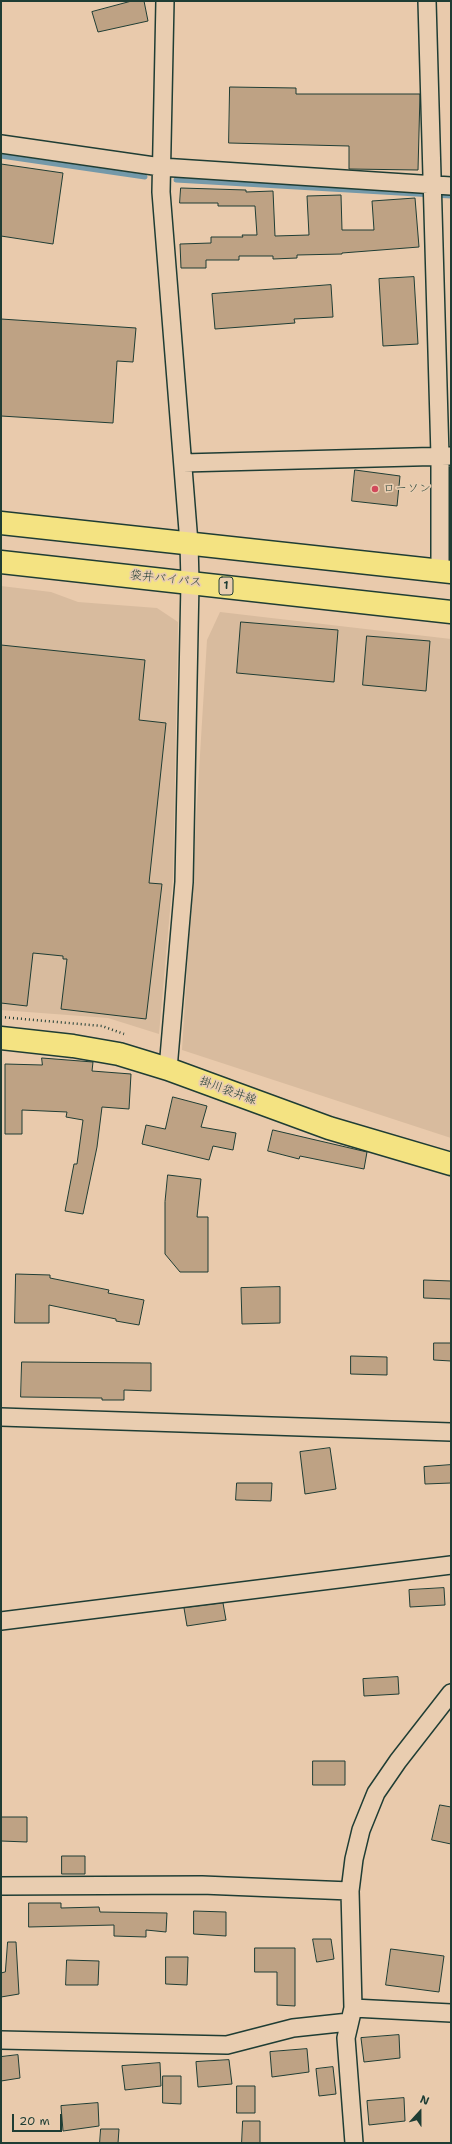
<!DOCTYPE html>
<meta charset="utf-8">
<style>
body{margin:0}
#map{position:relative;width:452px;height:2144px;overflow:hidden;background:#e9caac;font-family:"Shantell Sans",sans-serif}
canvas{display:block}
.frame{position:absolute;inset:0;border:2px solid #1f3d34;pointer-events:none}
.north{position:absolute;left:400px;top:2092px;width:40px;height:40px;-webkit-text-stroke:3px #e9cdb0;paint-order:stroke;rotate:21deg;font-size:11px;font-weight:700;line-height:16px;text-align:center;color:#1f3d34}
.north::after{content:'';display:block;margin:auto;width:14px;height:18px;background:#1f3d34;clip-path:polygon(50% 0,100% 100%,50% 72%,0 100%)}
.scale{position:absolute;left:12px;top:2114px;width:50px;height:18px;box-sizing:border-box;border:2px solid #1f3d34;border-top:0;padding-left:5px;font-size:12px;line-height:14px;white-space:nowrap;color:#1f3d34;-webkit-text-stroke:3px #e9cdb0;paint-order:stroke}
</style>
<div id="map">
<canvas width="452" height="2144"></canvas>
<div class="frame"></div>
<div class="north">N</div>
<div class="scale">20 m</div>
</div>
<script>
const context = document.querySelector('canvas').getContext('2d');
context.lineJoin = 'round';
function paint(path, color) {
  context.fillStyle = color;
  context.fill(path, 'evenodd');
}
function stroke(path, color, width, dash) {
  context.strokeStyle = color;
  context.lineWidth = width;
  context.lineCap = dash ? 'butt' : 'round';
  context.setLineDash(dash || []);
  context.stroke(path);
}
function label(font, color, halo, rows, align = 'center') {
  context.font = font + ' "Shantell Sans","Klee One",sans-serif';
  context.lineWidth = 3.5;
  context.setLineDash([]);
  context.textBaseline = 'middle';
  context.strokeStyle = halo;
  context.fillStyle = color;
  for (const [text, x, y, turn = 0] of rows) {
    context.save();
    context.translate(x, y);
    context.rotate((+turn || 0) * Math.PI / 180);
    context.textAlign = isNaN(turn) ? turn : align;
    if (halo) context.strokeText(text, 0, 0);
    context.fillText(text, 0, 0);
    context.restore();
  }
}
const built = new Path2D(`
 M1,586L51,592L78,602L157,608L178,622L173,877L159,1034L108,1018L1,1010Z
 M220,612L451,639V1138L182,1050L207,640Z`);
const stream = new Path2D(`
 M1,156L145,177
 M176,180L451,196`);
const building = new Path2D(`
 M132,1H144L148,21L98,32L92,12Z
 M230,87L296,88V94H420L418,170L349,169V146L229,143Z
 M1,164L63,173L53,244L1,236Z
 M181,188L246,190V192L273,191L275,236L309,235L307,196L341,195L342,230H374L372,201L415,198L419,247L342,253V254L297,255V258L273,259V256H239V260H206V268H181L180,244L211,243V237H243L242,235H257L255,206H218V203H180Z
 M414,277L418,344L383,346L379,279Z
 M331,285L333,317L294,319L295,323L215,329L212,294Z
 M1,319L136,328L133,362L117,361L113,423L1,416Z
 M355,470L400,476L397,506L352,501Z
 M241,622L338,630L334,682L237,673Z
 M367,636L430,641L426,691L363,685Z
 M1,645L145,660L139,720L166,723L149,883L162,884L146,1019L61,1009L67,959H63V956L33,953L27,1006L1,1003Z
 M42,1058L93,1062L92,1071L131,1074L129,1109L102,1107L97,1147L83,1214L65,1211L74,1164H77L83,1120L66,1117L67,1112L22,1110V1134H5V1064L42,1065Z
 M173,1097L207,1106L201,1127L236,1133L233,1150L213,1146L209,1160L142,1144L146,1125L165,1129Z
 M273,1130L367,1152L364,1169L300,1156L299,1159L268,1151Z
 M168,1175L201,1179L197,1217H208V1272H180L165,1254V1202Z
 M16,1274L50,1275V1278L109,1290L108,1293L144,1300L139,1325L116,1321V1319L49,1305V1323H15Z
 M424,1280L451,1281V1299L424,1298Z
 M280,1287V1323L242,1324L241,1288Z
 M434,1343H451V1361L434,1360Z
 M351,1356L387,1357V1375L351,1374Z
 M22,1362L151,1363V1391L124,1390V1400H102V1398L21,1397Z
 M330,1448L336,1489L305,1494L300,1452Z
 M451,1465V1483L425,1484L424,1467Z
 M237,1483H272L271,1501L236,1500Z
 M444,1588L445,1605L410,1607L409,1590Z
 M223,1603L226,1620L187,1626L184,1608Z
 M398,1677L399,1694L364,1696L363,1679Z
 M313,1761H345V1785H313Z
 M440,1805L451,1807V1844L432,1840Z
 M1,1817H27V1842L1,1841Z
 M62,1856H85V1874H62Z
 M29,1903H61V1908L99,1907L100,1912L167,1913L166,1932L146,1930V1937L114,1936V1925L29,1927Z
 M194,1911L226,1912V1936L194,1934Z
 M313,1939H331L334,1959L317,1962Z
 M8,1942H16L19,1994L1,1997V1973L5,1972Z
 M255,1948H295V2006L277,2005V1972H255Z
 M391,1949L444,1956L439,1992L386,1985Z
 M166,1957H188L187,1985L166,1984Z
 M67,1960L99,1961L98,1985H66Z
 M399,2035L400,2058L364,2062L361,2038Z
 M307,2049L309,2072L272,2077L270,2052Z
 M18,2055L20,2078L1,2081V2057Z
 M229,2060L232,2084L198,2087L196,2062Z
 M160,2063L161,2086L125,2090L122,2066Z
 M333,2067L336,2094L319,2096L316,2069Z
 M163,2076H181V2104L163,2103Z
 M237,2086H255V2113H237Z
 M404,2098L405,2121L369,2125L367,2101Z
 M98,2103L99,2126L63,2131L61,2106Z
 M243,2121H260V2143H242Z
 M101,2129H119L118,2143H100Z`);
const path = new Path2D(`
 M1,1017L102,1026L124,1034`);
const minor = new Path2D(`
 M165,1L161,192L189,543L190,582L184,882L168,1069
 M427,1L440,456V571
 M1,144L161,167L451,186
 M183,463L451,456
 M1,1417L451,1432
 M1,1621L451,1565
 M1,1886L202,1885L350,1891
 M353,2008L451,2013
 M1,2040L227,2045L293,2028L349,2022
 M354,2143L346,2038L353,2008L350,1891L354,1859L361,1830L376,1793L398,1761L451,1693`);
const major = new Path2D(`
 M1,1038L73,1046L119,1054L168,1069L329,1128L451,1164`);
const highway = new Path2D(`
 M1,523L451,572
 M1,562L451,612`);
const markers = [
 [375,489,4,"#d1495b"]
];
const shields = [
 [226,586,14]
];
const shieldNames = [
 ["1",226,586]
];
const poiNames = [
 ["ローソン",383,489]
];
const streetNames = [
 ["袋井バイパス",166,579,6],
 ["掛川袋井線",228,1091,20]
];
paint(built, '#d8bb9e');
stroke(stream, '#7499a9', 5);
paint(building, '#bea284');
stroke(building, '#1f3d34', 1);
stroke(minor, '#1f3d34', 20);
stroke(major, '#1f3d34', 25);
stroke(highway, '#1f3d34', 25);
stroke(path, '#1f3d34', 2.5, [1, 3]);
stroke(minor, '#e9cdb0', 17);
stroke(major, '#f4e382', 22);
stroke(highway, '#f4e382', 22);
for (const [x, y, r, color] of markers) {
  const dot = new Path2D();
  dot.arc(x, y, r, 0, 2 * Math.PI);
  context.fillStyle = color;
  context.fill(dot);
  stroke(dot, '#e9cdb0', 1.5);
}
for (const [x, y, w] of shields) {
  const box = new Path2D();
  box.roundRect(x - w / 2, y - 9, w, 18, 3);
  context.fillStyle = '#e9cdb0';
  context.fill(box);
  stroke(box, '#1f3d34', 1);
}
label('bold 11px', '#1f3d34', null, shieldNames);
label('12px', '#1f3d34', '#e9cdb0', poiNames, 'left');
label('12px', '#1f3d34', '#e9cdb0', streetNames);
</script>
